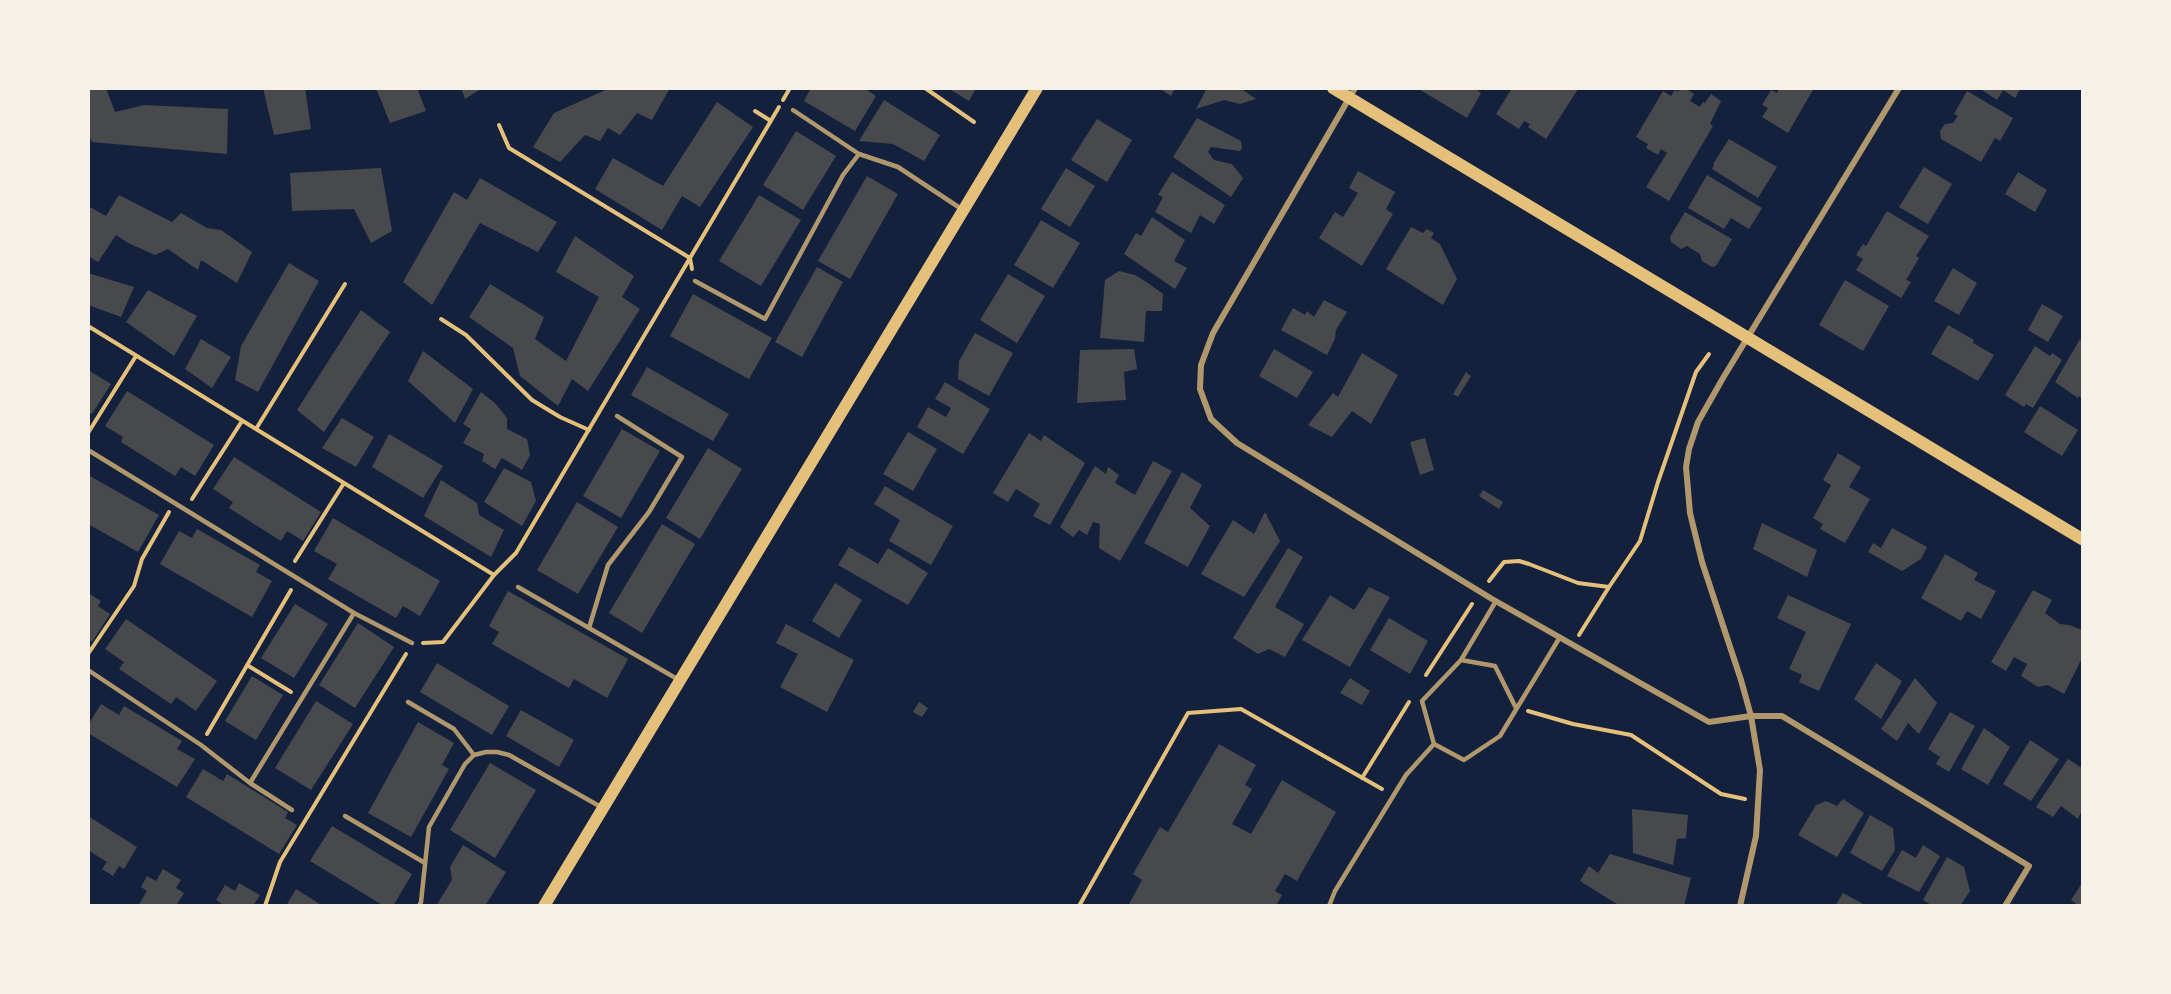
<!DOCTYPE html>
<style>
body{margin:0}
#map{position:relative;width:2171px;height:994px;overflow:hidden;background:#14213d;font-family:"Source Sans 3",sans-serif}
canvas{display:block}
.frame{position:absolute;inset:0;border:90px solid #f6f1e7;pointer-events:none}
</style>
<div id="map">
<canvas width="2171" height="994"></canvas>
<div class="frame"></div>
</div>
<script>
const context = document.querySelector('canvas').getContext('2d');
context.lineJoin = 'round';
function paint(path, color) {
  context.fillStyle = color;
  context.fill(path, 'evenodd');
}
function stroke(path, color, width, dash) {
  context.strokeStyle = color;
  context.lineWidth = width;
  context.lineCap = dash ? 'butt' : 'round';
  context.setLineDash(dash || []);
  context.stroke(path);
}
const building = new Path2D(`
 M88,88H106L115,112L144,105L228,109L227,154L92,142L88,134Z
 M263,88H305L311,129L274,135Z
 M376,88H417L426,111L390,123Z
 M461,88H482L465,99Z
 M610,88H670L652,120L637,113L620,135L608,128L600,141L585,135L560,162L533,147L554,113Z
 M811,88H864L876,96L855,131L804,101Z
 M948,88H976L969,101Z
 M1159,88H1175L1171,96Z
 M1207,88H1240L1256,99L1240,104L1224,100L1196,109Z
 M1417,88H1474L1481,93L1467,118Z
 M1512,88H1576L1578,89L1546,139L1528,127L1530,124L1524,121L1519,129L1496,114Z
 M1680,88H1685L1694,94L1690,101L1700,107L1703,102L1705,103L1711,94L1721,101L1710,124L1713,126L1669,201L1646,187L1667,153L1661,149L1658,155L1646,148L1648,144L1636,137L1663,91L1671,96L1675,90L1678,92Z
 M1780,88H1814L1788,133L1762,117L1768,108L1762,105L1771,90L1777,93Z
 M1979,88H2021L2015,98L2003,90L1997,100Z
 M1967,91L2013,118L2000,141L1995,138L1981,162L1941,139L1940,131L1945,124L1953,123L1958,116L1954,114Z
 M884,100L940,135L924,161L893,144L859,141Z
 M717,102L753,127L700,207L682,196L662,230L595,189L613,158L663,186Z
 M1197,118L1241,141L1242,148L1240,151L1211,147L1208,152L1214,160L1232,164L1243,178L1231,197L1173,157Z
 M1097,119L1132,140L1107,182L1071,160Z
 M796,131L836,156L803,210L763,185Z
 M1729,139L1777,167L1758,198L1712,169L1714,165L1713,164Z
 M1924,167L1952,184L1928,224L1899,207Z
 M381,168L392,231L371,243L354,209L292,211L290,173Z
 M1066,168L1095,186L1070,227L1041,209Z
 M1358,171L1395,192L1386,209L1393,214L1362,266L1319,238L1335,212L1343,217L1358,193L1349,188Z
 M1172,172L1225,205L1214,224L1200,215L1191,233L1155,212L1163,197L1158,195Z
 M2018,172L2047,190L2035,212L2005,194Z
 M1707,175L1762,208L1749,229L1731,218L1724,229L1688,208Z
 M867,176L898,194L850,279L818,261Z
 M480,178L557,222L538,252L480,223L432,305L403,282L454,192L467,200Z
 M119,195L172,222L181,213L207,228L221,230L252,252L237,283L201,260L198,270L168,249L155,255L128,243L116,235L98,262L88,256V206L106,216Z
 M759,195L801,220L761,286L719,261Z
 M1887,211L1929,236L1916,256L1919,258L1906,280L1911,282L1901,298L1856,270L1863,259L1856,255L1863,244L1866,246Z
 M1685,212L1732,239L1716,266L1712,267L1702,261L1700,254L1687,246L1681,249L1671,242L1670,237Z
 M1152,217L1185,240L1174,261L1187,268L1175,289L1124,254L1136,233L1141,236Z
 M1041,220L1080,243L1053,288L1014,265Z
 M1411,227L1423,233L1427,229L1434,233L1431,238L1440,244L1457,279L1443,305L1386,269Z
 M575,236L634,276L622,297L640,309L588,391L572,379L558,406L520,376L513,348L469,317L490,284L544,317L535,339L566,361L599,297L556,272Z
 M289,263L319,281L258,392L235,380L241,346Z
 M817,267L843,282L802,357L775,342Z
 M1953,268L1977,283L1959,315L1934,301Z
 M1119,271L1135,275L1148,283L1163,294L1162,311H1146L1144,342L1100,338L1105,280Z
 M88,273L134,287L121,317L88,305Z
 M1008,274L1045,296L1017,343L980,320Z
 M1845,280L1889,306L1863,351L1819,325Z
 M148,290L197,316L174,356L126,322Z
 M693,294L772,338L749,379L670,336Z
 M1324,300L1347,312L1336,330L1335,339L1327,355L1281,330L1293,308L1305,315L1307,311L1314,317Z
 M2042,304L2063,316L2048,342L2028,330Z
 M361,310L390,332L324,432L297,410Z
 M1948,325L1974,340L1973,343L1994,355L1978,381L1931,354Z
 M975,333L1013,353L989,396L958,379L959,361Z
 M201,339L231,357L212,388L185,369Z
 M2080,339L2082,341V398L2079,396L2078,398L2055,382Z
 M2035,346L2050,356L2052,353L2062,360L2033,408L2026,404L2024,407L2005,395Z
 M1134,349L1137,369L1124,372L1126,400L1077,403L1080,350Z
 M1274,349L1313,372L1297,398L1259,376Z
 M423,351L473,389L455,423L408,381Z
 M1362,353L1398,375L1371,424L1352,411L1332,437L1308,425L1333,393L1338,397Z
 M647,367L729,414L713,441L631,395Z
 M88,370L111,384L92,414L88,412Z
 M1466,372L1471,376L1458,397L1453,394Z
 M945,382L990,409L963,454L917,427L928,407L946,417L951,408L935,399Z
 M127,391L214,445L195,476L181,467L175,476L121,442L123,437L105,426Z
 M481,392L496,404L507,418V429L527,439L530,455L522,470L502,458L495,469L482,461L484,454L463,443L471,429L463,424Z
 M2040,406L2078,430L2062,456L2024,432Z
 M342,418L374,437L356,467L322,448Z
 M622,429L660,451L621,518L583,496Z
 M908,432L937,449L913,491L883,474Z
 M1029,433L1041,441L1044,435L1085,463L1050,525L1033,516L1040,504L1016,489L1008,502L993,493Z
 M389,434L443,466L423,498L372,467Z
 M1425,438L1434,470L1420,475L1410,442Z
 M708,448L742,469L700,539L666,518Z
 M1838,453L1861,467L1849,487L1870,499L1845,543L1820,529L1823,524L1813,518L1831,485L1823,480Z
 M234,457L321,512L303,541L287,531L281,541L229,508L233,502L213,489Z
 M1153,461L1172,471L1120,561L1099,548L1100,524L1093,522L1087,535L1079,530L1073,537L1060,527L1095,466L1106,474L1108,467L1119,475L1115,483L1135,495Z
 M504,468L531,482L536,501L522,526L484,502Z
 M1182,472L1202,485L1190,508L1210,526L1188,567L1144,543Z
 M88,475L159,515L138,552L88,524Z
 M441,480L477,503L479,515L504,530L491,557L424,516Z
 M885,486L953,526L931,565L889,541L900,520L874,504Z
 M1483,490L1503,502L1499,509L1479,496Z
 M577,502L618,527L578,594L537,570Z
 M1265,512L1280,541L1244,597L1201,574L1233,520L1254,534Z
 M333,518L440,581L420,616L403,606L396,618L328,579L337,564L314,551Z
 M1762,523L1817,550L1807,577L1753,549Z
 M662,524L695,544L642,633L609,613Z
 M1892,528L1927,547L1921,559L1902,571L1868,552L1873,543L1881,548Z
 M197,529L260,565L256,572L272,581L252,617L160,564L179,531L192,538Z
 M849,547L878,564L888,548L928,573L908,605L838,565Z
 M1288,548L1303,557L1275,607L1304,624L1285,657L1269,649L1258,654L1233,638Z
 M1945,554L1978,573L1974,580L1996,591L1981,619L1967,611L1961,621L1921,598Z
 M835,583L862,600L839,638L812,621Z
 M1369,587L1390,597L1350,667L1302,640L1330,595L1354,610Z
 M2033,590L2052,600L2045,613L2060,624L2069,625L2082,630V658L2064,694L2048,685L2038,687L2021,676L2027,664L2014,657L2006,671L1991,662Z
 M508,591L628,659L607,698L574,679L569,688L492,644L499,632L489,626Z
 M88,593L101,601L98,606L110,614L92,642L88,639Z
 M1788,595L1851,624L1819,691L1799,682L1802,675L1789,669L1806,632L1777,618Z
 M295,604L328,624L294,678L261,658Z
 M1389,618L1428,641L1410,674L1370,650Z
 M126,619L217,681L196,711L176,697L171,704L119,669L124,662L105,649Z
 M358,623L394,647L355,708L319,685Z
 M786,624L854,660L827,712L780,687L798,654L776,643Z
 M437,663L509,706L492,735L420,692Z
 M1876,663L1902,681L1881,719L1854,699Z
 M252,676L283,695L256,740L225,721Z
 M1350,678L1370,691L1362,705L1340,693Z
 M1915,678L1937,703L1919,734L1908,723L1897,741L1881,729Z
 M316,701L353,724L311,790L275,768Z
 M919,702L928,708L922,717L913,712Z
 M101,704L119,715L124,706L182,741L177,749L195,759L177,787L88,733V725Z
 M521,710L574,740L559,767L506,736Z
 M1950,712L1975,726L1949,772L1936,764L1940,757L1928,749Z
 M418,722L454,743L442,765L449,769L411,837L368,813Z
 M1984,728L2010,747L1988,785L1961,769Z
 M2030,740L2059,759L2031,801L2003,784Z
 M1219,744L1256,765L1245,785L1252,789L1232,824L1251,834L1282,780L1336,812L1297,881L1285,874L1275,891L1282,895L1276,906H1128L1142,880L1133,874L1160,827L1168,832Z
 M2068,759L2082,768V810L2078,819L2061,806L2053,817L2036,807Z
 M490,763L536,790L495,858L450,830Z
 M203,769L223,781L227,774L288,812L285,818L297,825L279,854L186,797Z
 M1843,799L1864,813L1837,857L1798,835L1816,805L1826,801L1837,806Z
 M1632,809L1688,815L1686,838L1677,839L1673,865L1633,853Z
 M1870,815L1893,828L1895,850L1882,871L1850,853Z
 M88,816L137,847L124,869L119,866L113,876L102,869L107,862L88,850Z
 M332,826L412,874L393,906H384L310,861Z
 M463,845L506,872L485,906H436L452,880L450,867Z
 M1923,845L1940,856L1919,892L1887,876L1902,850L1916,858Z
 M1610,854L1691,878L1684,906H1620L1580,881L1589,866L1598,873Z
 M1947,857L1964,867L1970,891L1960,906H1933L1923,900Z
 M163,869L181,880L176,888L184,893L176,906H138L147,891L141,887L147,876L156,881Z
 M239,883L260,895L253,906H225L216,900L225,885L235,891Z
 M2082,883V906H2079L2071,900Z
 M296,889L323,906H286Z
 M1843,893L1867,906H1835Z`);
const path = new Path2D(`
 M925,88L974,122
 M783,100L790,88
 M755,111L771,121
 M499,125L509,148L690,258L692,269
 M441,319L466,335L532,400L560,417L589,430
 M88,326L494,575L516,553L779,107
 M256,429L345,284
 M88,433L136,356
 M192,499L242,421
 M295,561L344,483
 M1489,581L1504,562L1519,561L1529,564L1578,583L1609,587L1640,541L1658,482L1696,372L1709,354
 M1579,635L1609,587
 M423,643L443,642L494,575
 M88,654L134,586L142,559L169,512
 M247,665L291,692
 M1426,675L1472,604
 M1528,711L1573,724L1631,735L1721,794L1745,799
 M207,734L291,590
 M1362,778L1409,702
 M265,906L280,862L406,654
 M1079,906L1188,713L1241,709L1382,789`);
const service = new Path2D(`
 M793,110L859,154L898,167L963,210
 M695,281L765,319L843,175L859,154
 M88,450L354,613L412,643
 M518,587L679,680
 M1496,601L1461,660L1422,701L1434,744L1464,760L1500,736L1560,637
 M589,628L608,565L649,512L682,457L617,416
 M1461,660L1495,666L1516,708
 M88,670L201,745L250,783L292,810
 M408,702L454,729L474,755
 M250,783L354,613
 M345,816L425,863
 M419,906L421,902L429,827L465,764L474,755L486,752H497L509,755L601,807
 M1329,906L1335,891L1406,775L1434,744`);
const minor = new Path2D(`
 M1355,88L1213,333L1201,365L1200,389L1211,419L1237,443L1492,599L1709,722L1751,716H1782L2029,866L2005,906
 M1740,906L1756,836L1760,770L1751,716L1741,680L1702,562L1690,513L1686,467L1689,449L1698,422L1723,378L1899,88`);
const secondary = new Path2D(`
 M1333,88L2082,539
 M544,906L1037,88`);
paint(building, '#48494c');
stroke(path, '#e5c07b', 4);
stroke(service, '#b1986c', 4.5);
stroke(minor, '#b1986c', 6);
stroke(secondary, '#e5c07b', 12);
</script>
